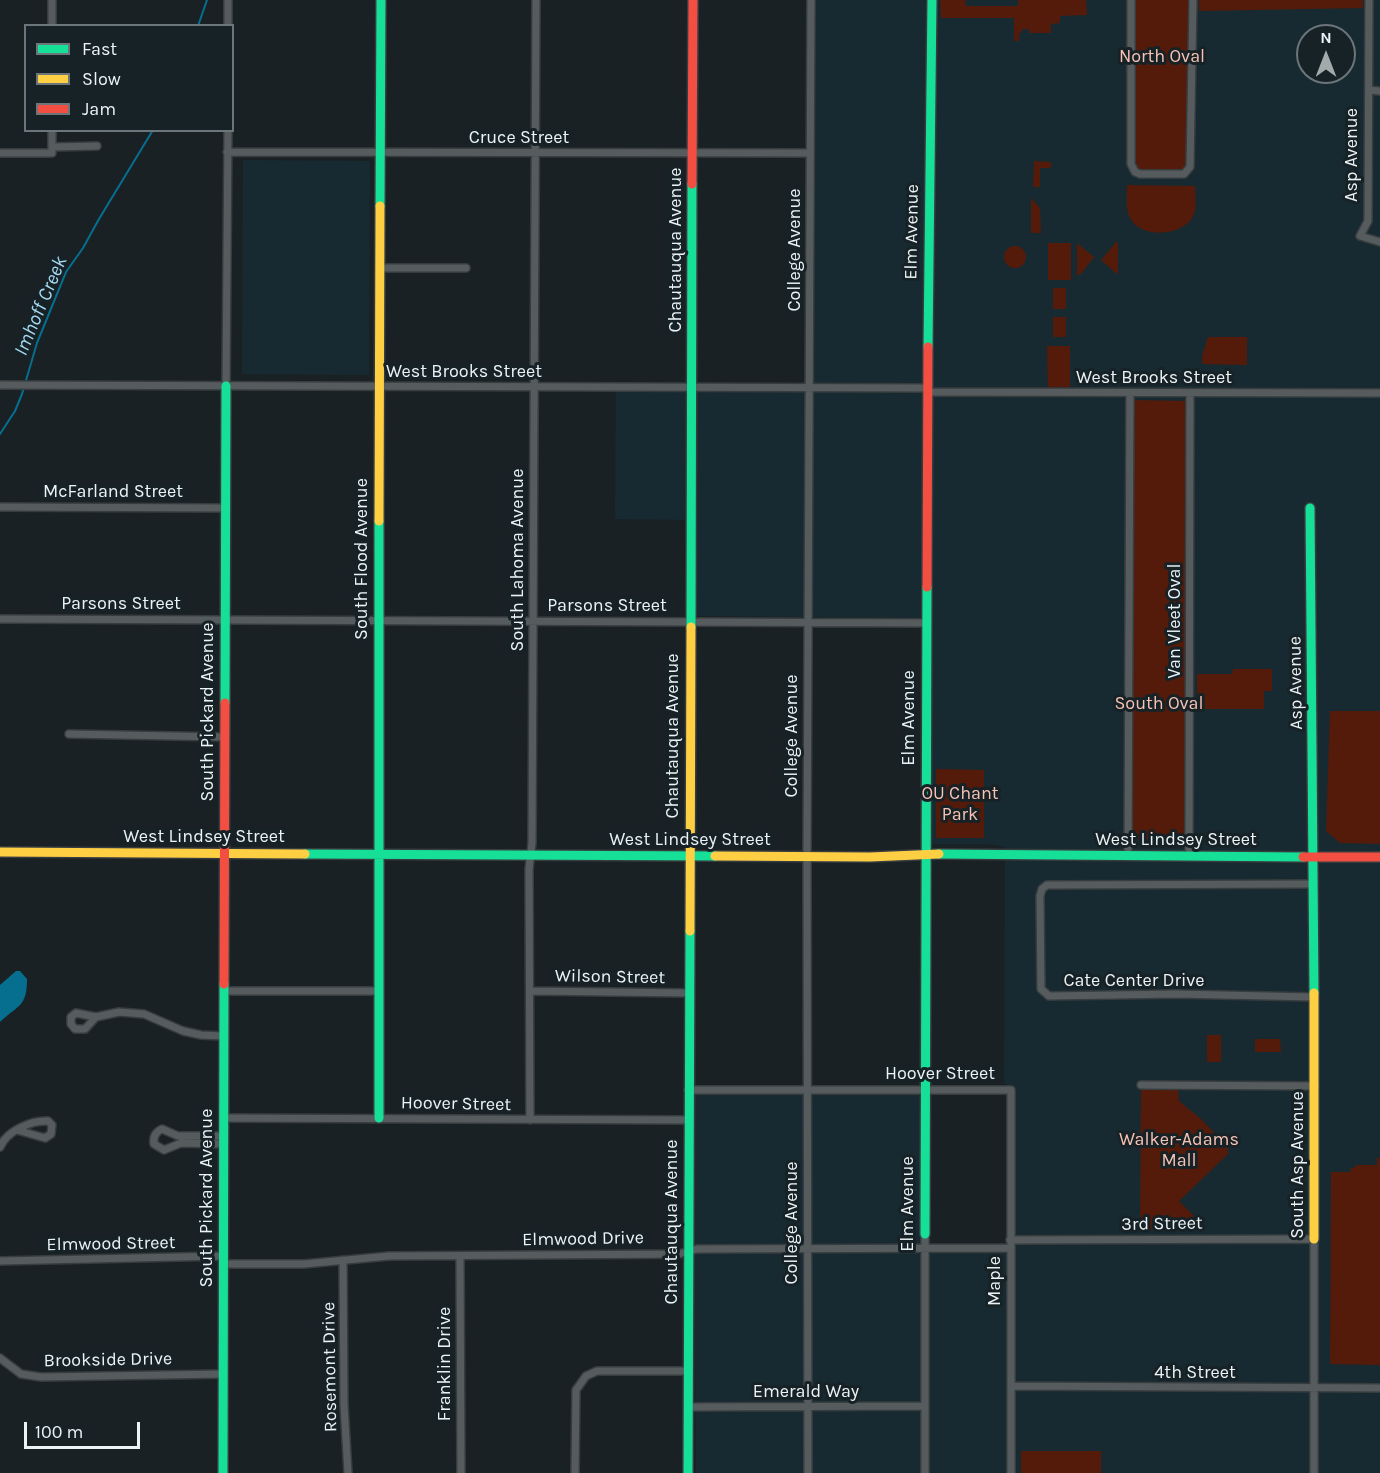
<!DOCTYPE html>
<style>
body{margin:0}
#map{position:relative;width:1380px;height:1473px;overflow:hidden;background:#1a2124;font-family:Karla,sans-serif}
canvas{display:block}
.legend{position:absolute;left:24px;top:24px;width:210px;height:108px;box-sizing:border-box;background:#172227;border:2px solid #6c767a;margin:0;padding:8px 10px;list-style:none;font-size:18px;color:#ebf3f6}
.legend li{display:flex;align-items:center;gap:12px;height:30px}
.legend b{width:30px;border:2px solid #6c767a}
.north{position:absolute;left:1296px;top:24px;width:60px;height:60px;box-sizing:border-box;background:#172227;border:2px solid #6c767a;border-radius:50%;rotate:0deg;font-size:16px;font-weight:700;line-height:24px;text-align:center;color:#ebf3f6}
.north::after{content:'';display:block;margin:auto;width:21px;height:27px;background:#a2aaac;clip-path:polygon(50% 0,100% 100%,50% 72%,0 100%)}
.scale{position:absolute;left:24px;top:1422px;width:116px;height:27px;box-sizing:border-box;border:3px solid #ebf3f6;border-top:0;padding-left:8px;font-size:18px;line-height:21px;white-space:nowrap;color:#ebf3f6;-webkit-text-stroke:4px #172227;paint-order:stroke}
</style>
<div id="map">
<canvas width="1380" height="1473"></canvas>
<ul class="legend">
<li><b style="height:8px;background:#16e098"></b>Fast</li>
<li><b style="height:8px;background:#ffcf43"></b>Slow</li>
<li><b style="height:8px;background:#f24e42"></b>Jam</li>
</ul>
<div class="north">N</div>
<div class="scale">100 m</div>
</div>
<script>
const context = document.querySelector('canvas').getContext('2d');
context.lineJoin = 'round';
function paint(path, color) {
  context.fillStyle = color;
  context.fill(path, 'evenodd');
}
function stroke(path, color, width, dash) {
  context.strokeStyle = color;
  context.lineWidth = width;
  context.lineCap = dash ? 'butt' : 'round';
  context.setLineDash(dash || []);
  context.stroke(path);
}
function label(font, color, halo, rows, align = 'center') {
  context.font = font + ' Karla,sans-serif';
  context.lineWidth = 6;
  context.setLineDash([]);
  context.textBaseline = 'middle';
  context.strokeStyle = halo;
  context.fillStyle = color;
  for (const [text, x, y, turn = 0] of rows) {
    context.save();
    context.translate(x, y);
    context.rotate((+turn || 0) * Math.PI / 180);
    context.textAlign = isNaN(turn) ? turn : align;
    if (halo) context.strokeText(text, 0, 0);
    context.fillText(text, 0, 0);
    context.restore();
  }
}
const built = new Path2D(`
 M816,0H1380V1473H696L693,1093L919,1094L920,1251H1015L1016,1090L1004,1083L1005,847L989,844H929L930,618L695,616V520L615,519L616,382L814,383ZM1308,36H1344V72H1308Z
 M243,160L370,161L369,375L242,374Z`);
const green = new Path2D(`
 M940,0H965L966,6H1018V0H1086L1087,15L1060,16V23L1051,24V33H1029V29H1022L1021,33H1019V41H1014V18H941Z
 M1131,0H1193L1191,163L1184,174H1140L1133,169Z
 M1199,0H1363V8L1199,11Z
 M1034,161L1051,162V168H1040V187H1033Z
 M1127,185L1195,186C1195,194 1197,206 1194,214C1186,236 1141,240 1130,218C1125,209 1127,196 1127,185Z
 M1031,198L1040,208L1041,233H1031Z
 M1116,242H1118V275L1101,260Z
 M1048,243H1071V280H1048Z
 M1077,243L1094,257L1080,275H1077Z
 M1004 257a11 11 0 1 1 22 0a11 11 0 1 1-22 0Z
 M1053,288H1066V309H1053Z
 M1053,317H1066V337H1053Z
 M1208,337H1247V365L1202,364V356Z
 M1047,346H1070V387L1048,388Z
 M1134,400L1187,401L1185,840L1132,839Z
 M1233,669H1272V691H1264V709H1202L1197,705V674H1232Z
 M1330,711H1380V844L1340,843L1326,831Z
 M936,769L984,770V838H936Z
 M1207,1035H1221V1062H1207Z
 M1255,1039H1280L1281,1052H1255Z
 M1141,1090H1178L1179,1101L1202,1120L1229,1148L1227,1151L1229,1153L1179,1201L1194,1216L1184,1229L1140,1230Z
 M1377,1158H1380V1365L1330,1364L1331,1172H1350L1351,1168H1355V1165H1377Z
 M1021,1451H1101V1473H1021Z`);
const water = new Path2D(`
 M16,971H20L27,979C27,1007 18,1005 0,1022V985Z`);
const stream = new Path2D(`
 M198,26L207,0
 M0,434L15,411L22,394L37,343L66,272L83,248L99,219L153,130`);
const street = new Path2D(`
 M1131,0V164L1135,172L1140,174H1184L1190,167L1193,0
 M1369,0L1368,221L1360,236L1380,242
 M52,26V0
 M228,26V0
 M1369,90L1380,91
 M52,147L97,146
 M227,152L810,153
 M0,153H52V130
 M380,268H466
 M0,385L927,388
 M226,386L228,130
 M927,392L1380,393
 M0,507L225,508
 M0,619L926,623
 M69,734L225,737
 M1128,849L1130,393
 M1189,849L1190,393
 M1312,884L1047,885L1042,889L1040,896L1041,989L1049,996L1176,994L1313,997
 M224,991H379
 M531,991L689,993
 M96,1017L85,1029H75L71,1024V1017L76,1013L96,1017L119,1012L144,1014L183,1031L201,1035L223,1036
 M1141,1085L1315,1086
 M688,1090H1011V1473
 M223,1118L688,1120
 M530,1120L529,869L532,843L536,0
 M223,1144L181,1143L164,1150L154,1144C153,1137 155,1132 162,1129L178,1136H223
 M0,1147C7,1131 31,1120 48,1121L52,1125L51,1134L45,1138L17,1130
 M925,1234V1473
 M1010,1240L1314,1239V1473
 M460,1256L461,1473
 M343,1260L344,1405L348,1473
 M0,1261L223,1256
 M223,1264H304L389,1256L679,1254L697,1249L1010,1248
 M0,1358L21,1374L41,1377L223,1374
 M1011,1386L1380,1388
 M688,1407L924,1406
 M575,1473L576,1390L586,1376L597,1371H688
 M808,1473L807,857L811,0`);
const fast = new Path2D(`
 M380,206L381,0
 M928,347L932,0
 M1310,508L1314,993
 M691,627L692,184
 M225,703L226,386
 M305,854L715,856
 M939,854L1303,857
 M379,1118V521
 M925,1234L927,587
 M223,1473L224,984
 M688,1473L690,931`);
const slow = new Path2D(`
 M379,521L380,206
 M0,852L305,854
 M715,856L870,857L939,854
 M690,931L691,627
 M1314,1239V993`);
const jam = new Path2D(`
 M692,184L693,0
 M927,587L928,347
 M1303,857H1380
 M224,984L225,703`);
const parkNames = [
 ["North Oval",1162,57],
 ["South Oval",1159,704],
 ["OU Chant",960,794],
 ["Park",960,815],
 ["Walker-Adams",1179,1140],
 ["Mall",1179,1161]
];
const streetNames = [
 ["Cruce Street",519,138],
 ["Asp Avenue",1352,155,-90],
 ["Elm Avenue",912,232,-89],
 ["Chautauqua Avenue",676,250,-90],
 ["College Avenue",795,250,-90],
 ["West Brooks Street",464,372],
 ["West Brooks Street",1154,378],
 ["McFarland Street",113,492],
 ["South Flood Avenue",362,559,-90],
 ["South Lahoma Avenue",518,560,-90],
 ["Parsons Street",121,604],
 ["Parsons Street",607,606],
 ["Van Vleet Oval",1175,621,-90],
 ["Asp Avenue",1296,683,-91],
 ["South Pickard Avenue",208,712,-90],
 ["Elm Avenue",909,718,-90],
 ["Chautauqua Avenue",673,736,-90],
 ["College Avenue",792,736,-90],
 ["West Lindsey Street",204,837],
 ["West Lindsey Street",690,840],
 ["West Lindsey Street",1176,840],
 ["Wilson Street",610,977,1],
 ["Cate Center Drive",1134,981],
 ["Hoover Street",940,1074],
 ["Hoover Street",456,1104,1],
 ["South Asp Avenue",1298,1165,-90],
 ["South Pickard Avenue",207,1198,-90],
 ["Elm Avenue",908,1204,-90],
 ["Chautauqua Avenue",672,1222,-90],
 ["College Avenue",792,1223,-90],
 ["3rd Street",1162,1224,-1],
 ["Elmwood Drive",583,1239,-1],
 ["Elmwood Street",111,1244,-1],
 ["Maple",995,1281,-90],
 ["Brookside Drive",108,1360,-1],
 ["Franklin Drive",445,1364,-90],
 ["Rosemont Drive",330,1367,-91],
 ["4th Street",1195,1373],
 ["Emerald Way",806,1392]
];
const waterNames = [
 ["Imhoff Creek",41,306,-67]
];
paint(built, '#182a31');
paint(green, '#541b0a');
paint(water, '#066f8f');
stroke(stream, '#066f8f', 2);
stroke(street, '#373c3f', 10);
stroke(fast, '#373c3f', 12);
stroke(slow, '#373c3f', 12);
stroke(jam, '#373c3f', 12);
stroke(street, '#565c5e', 7);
stroke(fast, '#16e098', 9);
stroke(slow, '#ffcf43', 9);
stroke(jam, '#f24e42', 9);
label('18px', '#f7c3b5', '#172227', parkNames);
label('18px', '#ebf3f6', '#172227', streetNames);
label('italic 20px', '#a6daf2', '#172227', waterNames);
</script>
